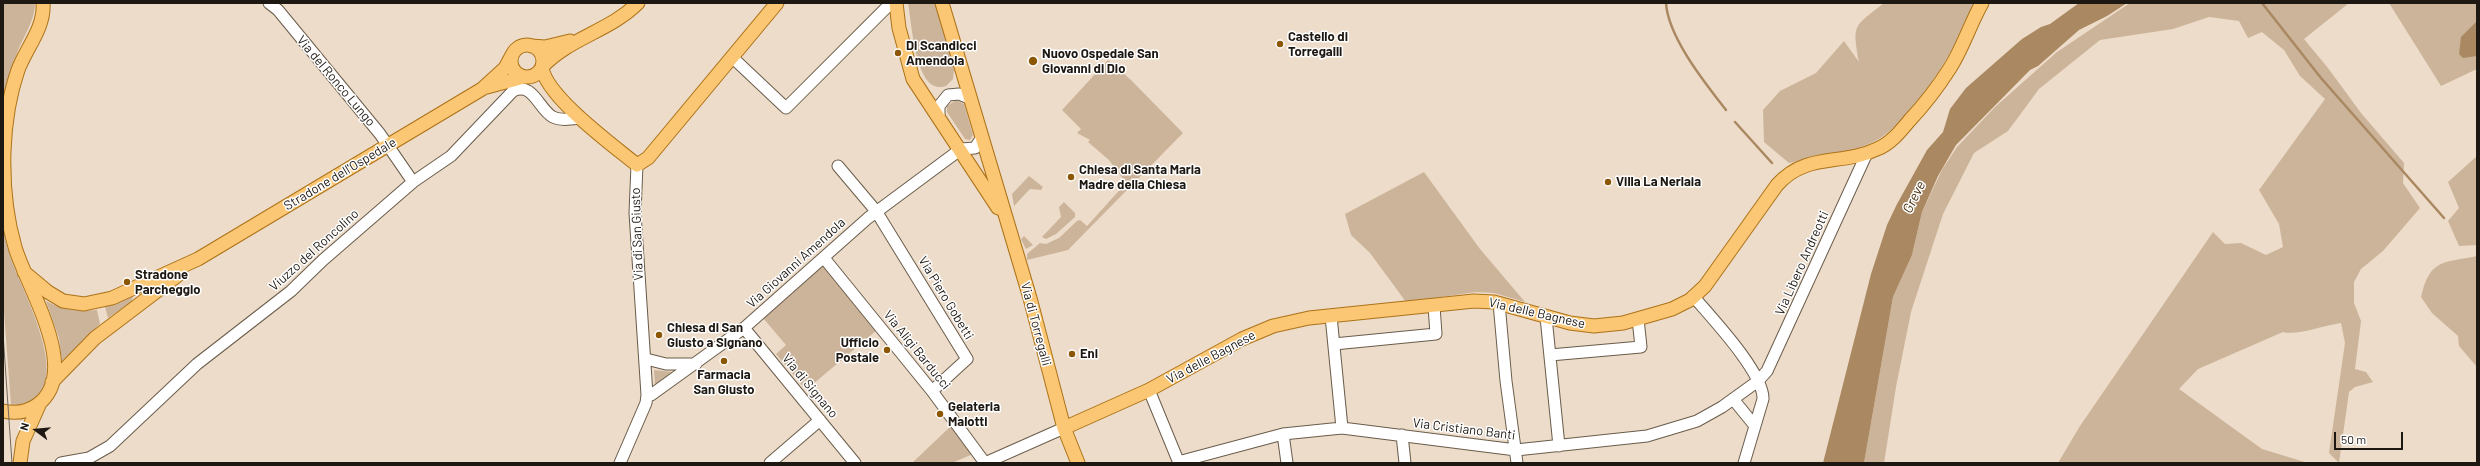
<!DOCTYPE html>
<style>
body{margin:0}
#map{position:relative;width:2480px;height:466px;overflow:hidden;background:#eddcc9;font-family:Barlow,sans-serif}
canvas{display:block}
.frame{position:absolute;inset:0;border:4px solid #1e1812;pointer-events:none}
.north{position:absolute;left:16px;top:410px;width:40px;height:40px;-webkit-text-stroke:3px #fff;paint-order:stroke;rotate:286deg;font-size:11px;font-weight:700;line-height:16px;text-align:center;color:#1e1812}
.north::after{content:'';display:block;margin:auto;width:14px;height:18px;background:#1e1812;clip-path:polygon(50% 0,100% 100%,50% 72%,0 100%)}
.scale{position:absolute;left:2334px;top:432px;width:69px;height:18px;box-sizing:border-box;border:2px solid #1e1812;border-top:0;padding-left:5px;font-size:12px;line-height:14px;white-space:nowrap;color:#1e1812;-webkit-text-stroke:3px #fff;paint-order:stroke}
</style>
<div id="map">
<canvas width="2480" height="466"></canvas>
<div class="frame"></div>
<div class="north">N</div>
<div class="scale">50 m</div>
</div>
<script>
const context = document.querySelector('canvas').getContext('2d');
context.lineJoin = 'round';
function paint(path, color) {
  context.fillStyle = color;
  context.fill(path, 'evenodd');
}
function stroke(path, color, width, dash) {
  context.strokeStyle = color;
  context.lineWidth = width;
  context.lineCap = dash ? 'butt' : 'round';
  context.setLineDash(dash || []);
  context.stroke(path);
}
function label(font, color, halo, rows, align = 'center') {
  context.font = font + ' Barlow,sans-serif';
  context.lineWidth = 3;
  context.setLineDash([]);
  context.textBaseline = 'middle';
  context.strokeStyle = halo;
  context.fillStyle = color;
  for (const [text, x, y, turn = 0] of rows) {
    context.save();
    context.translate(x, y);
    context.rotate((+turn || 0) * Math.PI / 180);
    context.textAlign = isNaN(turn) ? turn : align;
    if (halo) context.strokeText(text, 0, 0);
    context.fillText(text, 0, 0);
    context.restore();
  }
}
const green = new Path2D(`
 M3,3H35C35,22 22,38 16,56C10,69 7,84 3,98Z
 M908,3H935L954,70L953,79L946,86C915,97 912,23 908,3Z
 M1884,3H1976C1960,41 1912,123 1875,141C1849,154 1817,157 1789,163L1764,142L1763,110L1780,91L1816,73L1844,41L1859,62C1852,23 1854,27 1884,3Z
 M2130,3H2349L2304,39L2328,68L2361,113L2404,163L2403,183L2420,208L2383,251L2361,269L2354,282V303L2361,321L2355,369L2366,372L2373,382L2355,387L2349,392L2339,463L2329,453L2345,343L2341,323C2325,325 2297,336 2283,332L2198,369L2179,389L2262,449L2308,463H2058L2080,426L2213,232L2225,244L2241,243L2266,255L2283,247L2279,224L2259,190L2325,99L2300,76L2284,50L2262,32L2248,38L2239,21L2209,17L2173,29L2100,40L2039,89L2008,131L1974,153L1943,214L1911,312L1896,387L1884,463H1864L1893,297L1912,255L1922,212L1942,170L1957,147L1995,107L2057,52Z
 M2389,3H2477V69L2441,86Z
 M1108,60L1130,79L1183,133L1068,250L1027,260V254L1040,243L1046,244L1059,238L1077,221L1080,220L1087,226L1126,183L1109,160L1088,142L1090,140L1077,133L1081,129L1062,110Z
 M956,100L964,104L973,135L970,140L965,139L947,112V106Z
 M2477,156V245L2459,246L2448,221L2459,208L2448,182Z
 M1424,172L1480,249L1525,302L1494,293L1476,292L1406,302L1370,253L1351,235L1345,214Z
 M1029,176L1043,187L1041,190L1030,189L1014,206L1012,194Z
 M1064,202L1075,213V217L1056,234L1046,239L1042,237L1061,217L1059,207Z
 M3,229C6,242 9,255 14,267C26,298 83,405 11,405L3,298Z
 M1024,236L1033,245L1026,249L1021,239Z
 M2477,256V367L2459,346L2458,336L2432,313L2421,297C2430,258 2444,263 2477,256Z
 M823,263L877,330L806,390L776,354L786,345L763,318Z
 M131,296L133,297L131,302L108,318L105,307Z
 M46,301C63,310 78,312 97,310L100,324L62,361L59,338Z
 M654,370L673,372V373L655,385Z
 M951,426L973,454L952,463H912Z`);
const water = new Path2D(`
 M2079,3H2127L2107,16L2079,30L2038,66L2030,70L1956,145L1938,176L1922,212L1912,255L1893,297L1864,463H1823L1871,274L1887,225L1897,204L1927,150L1943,132L1950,109L1966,88L2022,39L2041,27L2050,24Z
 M2477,21V56L2463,58L2459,54L2461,37Z`);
const stream = new Path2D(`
 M1666,3C1668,37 1705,83 1726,110
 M2262,3L2321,78L2444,218
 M1735,122L1772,163`);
const minor = new Path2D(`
 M269,3L278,10L380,134L413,182
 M733,58L786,108L891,3
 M939,115V106L948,95L959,94L971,99
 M838,166L876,211L967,359L932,391
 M824,258L932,391L985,463
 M1693,296C1711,317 1764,373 1763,399L1744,463
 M1499,303L1506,381L1517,463
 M1331,316L1342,428
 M1546,317L1559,446
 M744,328L855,463
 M1334,344L1436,334L1434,306
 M1550,355L1641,347L1638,319
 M646,359L666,364H696
 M1149,390L1179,463
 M647,395H651L744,328L868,218L961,149L975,148L982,137
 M1733,399L1755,426
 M1283,434L1287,463
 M1402,435L1405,463
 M1178,462L1283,434L1342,428L1516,450L1647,436L1697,421L1722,407L1758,381L1767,371L1867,153
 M61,463L89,458L110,446L197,364L291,291L323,260L413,182L451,156L513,91C533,81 539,110 553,117C561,121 572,119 581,118
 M620,463L646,403L647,395L635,213L637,165
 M770,463L820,420
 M985,463L1064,428`);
const major = new Path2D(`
 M896,3L899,28L913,79L998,208
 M942,3L1030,298L1064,428L1078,463
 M511 61a16 16 0 1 1 32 0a16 16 0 1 1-32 0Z
 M531,46L545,47L570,41
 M542,67C545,96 614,146 637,165L648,158L777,3
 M542,67C569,38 610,31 638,3
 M487,87L524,77
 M24,272L48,292L63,301L84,304L112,298L198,259L482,89L505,68L512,55
 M52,382L95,338L178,275
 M3,411C16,414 27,412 37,405C83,372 26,286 15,247C6,216 3,183 4,151C5,124 9,96 18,70C26,48 45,28 43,3
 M1064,428L1149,390L1242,339L1273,326L1309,318L1474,301L1494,302L1570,323L1594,326L1623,323L1672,309L1690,300L1705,286L1777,185C1806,152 1842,166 1877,149C1890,144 1900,132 1909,121C1924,105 1938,87 1950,68C1963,48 1970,24 1982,3
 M20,463L23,441L40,403`);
const tram = new Path2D(`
 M3,334L12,463`);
const markers = [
 [1280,44,4,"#8b5703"],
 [898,53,4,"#8b5703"],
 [1033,61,5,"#8b5703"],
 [1071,177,4,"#8b5703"],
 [1608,182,4,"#8b5703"],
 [127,282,4,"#8b5703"],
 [659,335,4,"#8b5703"],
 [887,350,4,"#8b5703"],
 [1072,354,4,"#8b5703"],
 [724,361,4,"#8b5703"],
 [940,414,4,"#8b5703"]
];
const poiNames = [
 ["Castello di",1288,37],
 ["Torregalli",1288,52],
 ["Di Scandicci",906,46],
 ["Amendola",906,61],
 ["Nuovo Ospedale San",1042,54],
 ["Giovanni di Dio",1042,69],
 ["Chiesa di Santa Maria",1079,170],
 ["Madre della Chiesa",1079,185],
 ["Villa La Nerlaia",1616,182],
 ["Stradone",135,275],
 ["Parcheggio",135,290],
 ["Chiesa di San",667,328],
 ["Giusto a Signano",667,343],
 ["Ufficio",879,343,"right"],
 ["Postale",879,358,"right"],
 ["Eni",1080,354],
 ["Farmacia",724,375,"center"],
 ["San Giusto",724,390,"center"],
 ["Gelateria",948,407],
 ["Malotti",948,422]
];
const streetNames = [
 ["Via del Ronco Lungo",336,81,50],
 ["Stradone dell'Ospedale",340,174,-31],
 ["Via di San Giusto",637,234,-92],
 ["Viuzzo del Roncolino",314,250,-42],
 ["Via Giovanni Amendola",796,263,-42],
 ["Via Libero Andreotti",1802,263,-66],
 ["Via Piero Gobetti",946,298,59],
 ["Via delle Bagnese",1537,313,13],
 ["Via di Torregalli",1036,324,75],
 ["Via Aligi Barducci",917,350,51],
 ["Via delle Bagnese",1211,357,-28],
 ["Via di Signano",810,386,50],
 ["Via Cristiano Banti",1464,429,7]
];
const waterNames = [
 ["Greve",1914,197,-64]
];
paint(green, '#ccb49a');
paint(water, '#aa8861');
stroke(stream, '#aa8861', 2.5);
stroke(minor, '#6a5c4b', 13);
stroke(major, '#ac7217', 15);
stroke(minor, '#fff', 11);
stroke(major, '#fbc775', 13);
stroke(tram, '#72675c', 1);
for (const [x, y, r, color] of markers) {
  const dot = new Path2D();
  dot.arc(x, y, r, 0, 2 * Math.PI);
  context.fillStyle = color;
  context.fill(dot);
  stroke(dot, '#fff', 1.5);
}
label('bold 13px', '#1e1812', '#fff', poiNames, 'left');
label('13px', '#1e1812', '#fff', streetNames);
label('italic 14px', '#4d3414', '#fff', waterNames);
</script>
